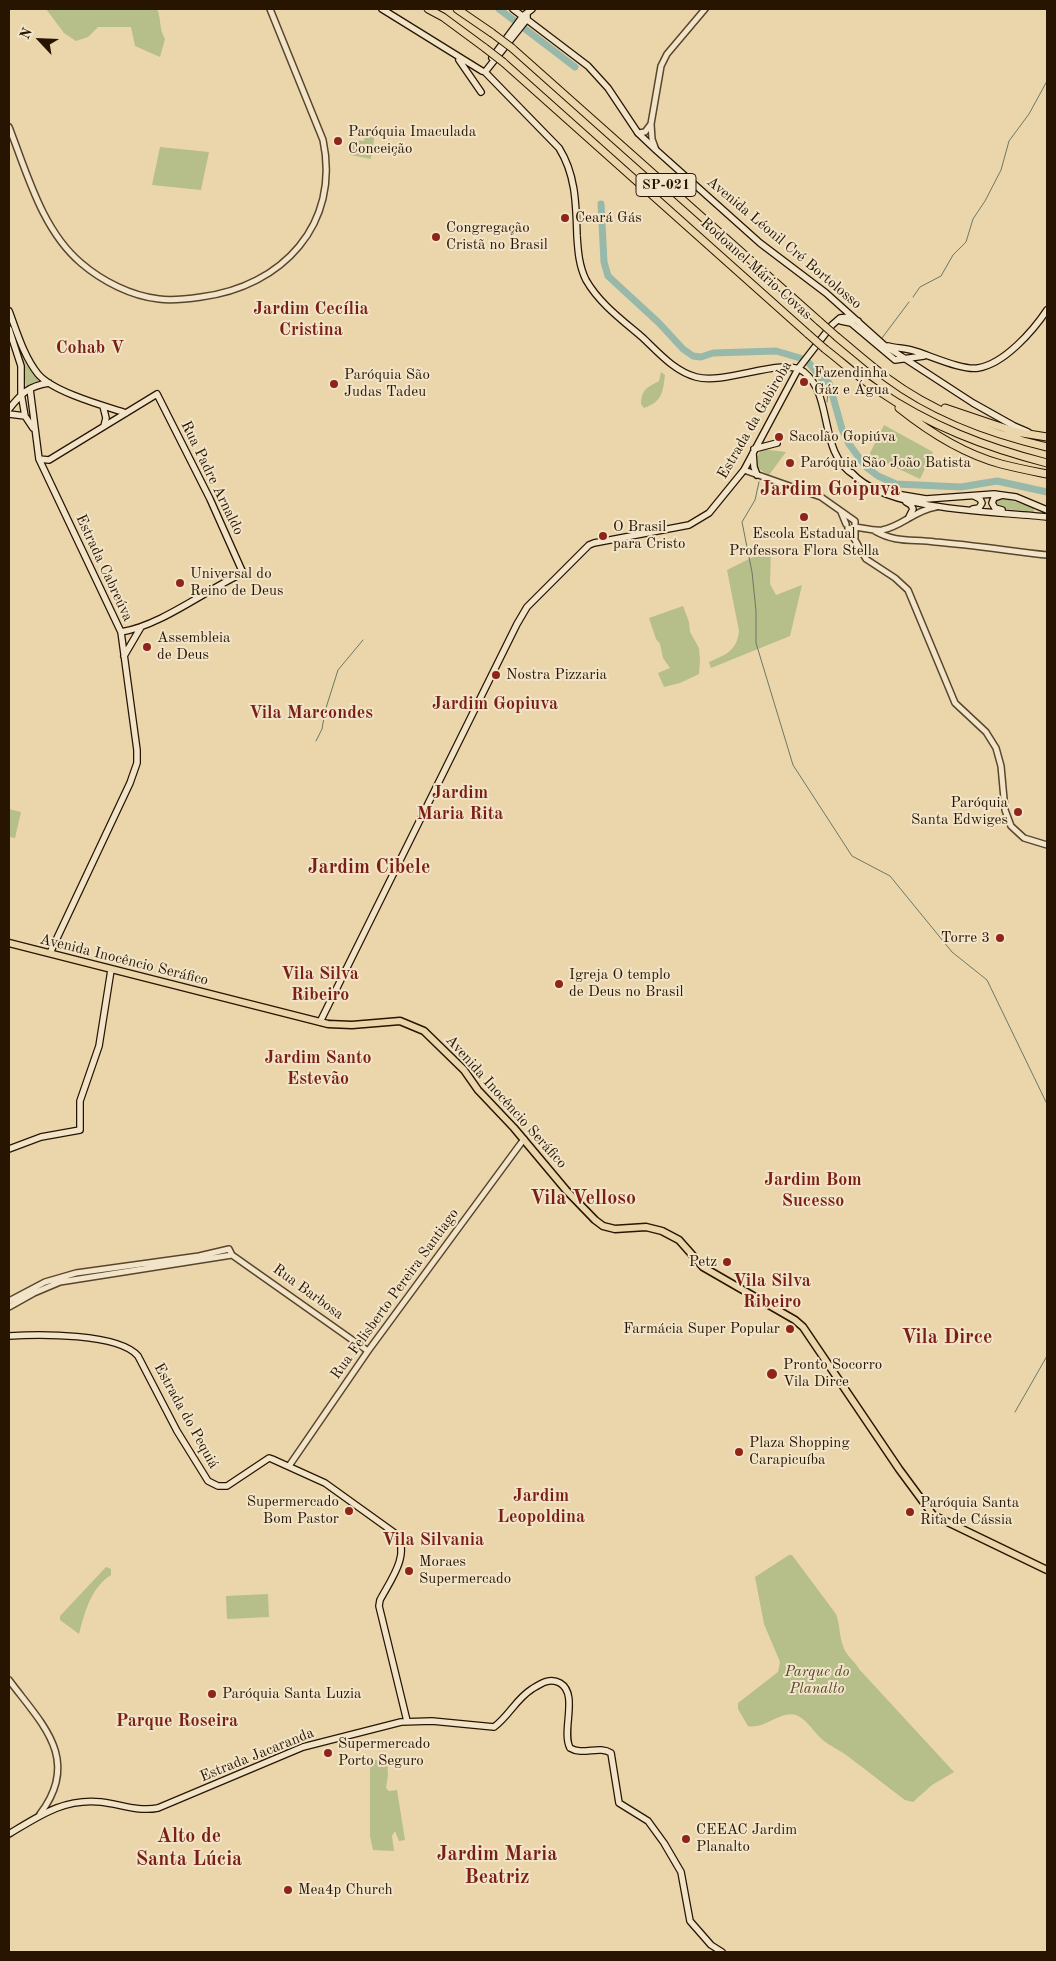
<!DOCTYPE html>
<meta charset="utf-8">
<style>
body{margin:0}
#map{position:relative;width:1056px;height:1961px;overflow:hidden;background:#ebd6ab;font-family:"Old Standard TT",serif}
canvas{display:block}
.frame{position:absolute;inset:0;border:10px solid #281501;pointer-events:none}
.north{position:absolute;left:15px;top:15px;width:50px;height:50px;-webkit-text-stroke:4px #f2e4c8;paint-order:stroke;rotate:295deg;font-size:14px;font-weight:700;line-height:20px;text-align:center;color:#281501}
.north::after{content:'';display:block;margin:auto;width:18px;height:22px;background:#281501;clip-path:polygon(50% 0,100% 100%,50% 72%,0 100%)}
</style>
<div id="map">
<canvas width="1056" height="1961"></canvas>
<div class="frame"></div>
<div class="north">N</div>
</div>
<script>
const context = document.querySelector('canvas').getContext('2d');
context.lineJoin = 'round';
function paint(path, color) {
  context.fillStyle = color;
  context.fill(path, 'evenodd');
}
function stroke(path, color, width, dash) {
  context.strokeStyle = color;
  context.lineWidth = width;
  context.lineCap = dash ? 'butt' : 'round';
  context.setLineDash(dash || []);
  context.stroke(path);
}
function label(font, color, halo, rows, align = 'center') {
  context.font = font + ' "Old Standard TT",serif';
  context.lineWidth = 4;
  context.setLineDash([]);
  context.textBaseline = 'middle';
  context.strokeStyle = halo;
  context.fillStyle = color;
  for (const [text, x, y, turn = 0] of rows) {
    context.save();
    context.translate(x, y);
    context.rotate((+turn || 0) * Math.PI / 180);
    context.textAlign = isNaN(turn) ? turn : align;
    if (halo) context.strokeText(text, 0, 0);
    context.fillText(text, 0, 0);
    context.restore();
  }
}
const green = new Path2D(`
 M46,9H157C162,20 158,26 165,39L160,57L135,46L131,27H98L88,37L76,41L64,33Z
 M366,132L375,133L371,159L350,155L354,140L364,141Z
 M160,147L209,152L201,190L152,185Z
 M9,317L26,365L40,382L26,388L22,355L9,323Z
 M661,372L665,375C663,392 662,402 644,408L641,404C642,389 646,388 659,381Z
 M884,425L933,452L920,479L869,455Z
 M762,449L786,452L769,475L756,467V458Z
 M1004,498L1034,508V512L1006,509L995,504L996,499Z
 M771,548L770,584L776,595L802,585L790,636L711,668L709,662C725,655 737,651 739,631L727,570Z
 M683,606L689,622L690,632L699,648L700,661L699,674L680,683L664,687L658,673L670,668L663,658L660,644L656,639L649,618Z
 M9,809L21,812L15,838L9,837Z
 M789,1555H792L836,1614C840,1624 839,1635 843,1646C846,1656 854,1660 859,1669L954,1772L932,1785L913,1802L905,1800C886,1786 869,1772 850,1758C842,1751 832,1747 824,1741C814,1733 808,1720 796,1715C780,1710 764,1730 748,1726L738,1709V1703L778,1672L780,1662L764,1624L755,1577Z
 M106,1567L111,1569V1575C91,1588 85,1611 79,1634L60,1620V1616Z
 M268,1594L269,1617L227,1619L226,1596Z
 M375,1760H387L388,1775L386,1788L389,1791L397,1790L405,1840L399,1841L395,1831L392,1836L394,1851L373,1850L370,1836V1764Z`);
const stream = new Path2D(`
 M913,297L920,287L941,276L953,255L966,242L973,219L985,201L1001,170L1009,141L1029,114L1047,81
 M882,338L909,302
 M827,402L829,383
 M759,482L755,500L742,522L752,572L756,611V643L793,765L852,856L890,876L952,952L987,980L1047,1104
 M316,741L322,729L325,711L338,670L363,640
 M1015,1412L1047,1356`);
const river = new Path2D(`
 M499,9L575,67
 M601,204L604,262L608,276L659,323L683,349L693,356L701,357L713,353L776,351L800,358L809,363L821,378L829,383L842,429L849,444L866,467L878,476L896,484L961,487L997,481L1047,492`);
const tertiary = new Path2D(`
 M9,127C27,173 42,230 81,263C102,281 131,296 159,299C173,301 187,299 201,297C282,287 341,224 323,140L270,9
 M638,133L645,132L651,124
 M656,150L652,139L651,124L661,66L667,54L705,9
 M744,470L821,497L855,521V537
 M841,512L846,524
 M855,527C863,528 874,531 882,530C901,527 915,510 936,507
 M848,528L866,559L895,578L908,590L955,703L986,732L996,748L1001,766L1005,810L1011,826L1024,838L1047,845
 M875,531C896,543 912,539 935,542C973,545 1010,551 1047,555
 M9,1301L45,1282L76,1273L199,1256L229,1249L232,1255L368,1351
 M9,1307L34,1293L60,1282L232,1255
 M289,1466L368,1351L524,1139
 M9,1680C41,1723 82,1759 40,1814`);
const secondary = new Path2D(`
 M382,9L482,71
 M513,9L588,66L608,88L638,133L656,150L760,243L826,293L884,345L973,403L1014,426L1028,432
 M527,14V19L485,72L559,148C576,175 576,205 577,236C578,251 579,266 586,280C599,303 622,320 642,337C658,352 674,371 696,377C727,385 783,356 804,372C834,396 818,453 854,475
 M492,58L523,16L532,9
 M459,60L481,92
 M9,311C17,332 24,357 38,374C53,392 104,406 126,413
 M841,321L851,323L895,360L924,356
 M9,329L21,366V393L25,416
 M888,346C895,348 903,348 911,350C927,354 962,371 978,368C1004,364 1033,331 1047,310
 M30,389L39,459L121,632L137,750V763L130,783L50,953
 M103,406L106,418L104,426
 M9,409C21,394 28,386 49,383
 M9,414L25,416L33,428
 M754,449L777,443
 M753,453L754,467L757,475
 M39,459L49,460L157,394L210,499L243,573C204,591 162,625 121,632
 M852,473C887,512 996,511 1047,517
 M890,493L926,499L994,494L1016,497L1047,510
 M1000,496L994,498L992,503L995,508L1002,510
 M906,502L911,505L913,509L909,517
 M973,509L979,508L982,503L980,499L974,496
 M124,656L141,627
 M320,1022L517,624L527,607L589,545L594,543L689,525L709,513L744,470L798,369L832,325L840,318L849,317L858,321
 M9,1149L41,1137L80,1130V1101L99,1046L111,970
 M9,1336C38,1334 119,1333 138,1356L177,1431L208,1481L218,1486H227L269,1458L272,1459L325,1483L396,1534C411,1554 390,1581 380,1600L379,1606L407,1721
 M9,1834C39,1816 64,1798 101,1802C120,1804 138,1812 158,1808L303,1747L401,1722L432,1721L494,1727C509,1716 516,1699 532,1689C540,1684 550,1677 560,1683C579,1694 561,1731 570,1748C583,1756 599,1745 611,1753L619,1803L648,1821L664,1843L681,1872L690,1921L711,1945L722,1952`);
const primary = new Path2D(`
 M9,943L328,1024L352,1025L400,1021L424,1031L464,1070L478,1090L514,1128L566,1190L595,1220L603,1226L615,1229L646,1227L662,1231L679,1240L703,1267L795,1320L803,1327L899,1469L933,1515L1047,1570`);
const motorway = new Path2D(`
 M428,9L443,17L485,48
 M457,9L492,33
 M512,48L819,321
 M503,62L808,334
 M837,337C854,351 870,365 887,378C934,413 991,434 1047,447
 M825,349C842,362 858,377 876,389C930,426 985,447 1047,463
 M899,408C929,432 964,454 1001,464C1016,468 1032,471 1047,474
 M945,408L1016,432L1047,437`);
const motorwayBridge = new Path2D(`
 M492,33L512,48
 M485,48L503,62
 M819,321L837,337
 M808,334L825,349`);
const markers = [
 [338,141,5,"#8f2418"],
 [565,218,5,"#8f2418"],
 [436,237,5,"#8f2418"],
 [804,382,5,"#8f2418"],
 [334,384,5,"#8f2418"],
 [779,437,5,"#8f2418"],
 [790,463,5,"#8f2418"],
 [804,517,5,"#8f2418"],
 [603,536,5,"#8f2418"],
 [180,583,5,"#8f2418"],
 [147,647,5,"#8f2418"],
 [496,675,5,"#8f2418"],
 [1018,812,5,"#8f2418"],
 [1000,938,5,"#8f2418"],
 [559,984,5,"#8f2418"],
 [727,1262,5,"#8f2418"],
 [790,1329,5,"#8f2418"],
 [772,1374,6,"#8f2418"],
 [739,1452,5,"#8f2418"],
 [349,1511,5,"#8f2418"],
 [910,1512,5,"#8f2418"],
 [409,1571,5,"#8f2418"],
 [212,1694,5,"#8f2418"],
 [328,1753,5,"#8f2418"],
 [686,1839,5,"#8f2418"],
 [288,1890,5,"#8f2418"]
];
const shields = [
 [666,185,60]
];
const shieldNames = [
 ["SP-021",666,185]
];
const poiNames = [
 ["Paróquia Imaculada",348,132],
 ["Conceição",348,149],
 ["Ceará Gás",575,218],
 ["Congregação",446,228],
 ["Cristã no Brasil",446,245],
 ["Fazendinha",814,373],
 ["Gáz e Água",814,390],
 ["Paróquia São",344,375],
 ["Judas Tadeu",344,392],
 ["Sacolão Gopiúva",789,437],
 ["Paróquia São João Batista",800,463],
 ["O Brasil",613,527],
 ["para Cristo",613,544],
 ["Escola Estadual",804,534,"center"],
 ["Professora Flora Stella",804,551,"center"],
 ["Universal do",190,574],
 ["Reino de Deus",190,591],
 ["Assembleia",157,638],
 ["de Deus",157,655],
 ["Nostra Pizzaria",506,675],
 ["Paróquia",1008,803,"right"],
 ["Santa Edwiges",1008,820,"right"],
 ["Torre 3",990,938,"right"],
 ["Igreja O templo",569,975],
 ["de Deus no Brasil",569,992],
 ["Petz",717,1262,"right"],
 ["Farmácia Super Popular",780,1329,"right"],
 ["Pronto Socorro",783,1365],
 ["Vila Dirce",783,1382],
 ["Plaza Shopping",749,1443],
 ["Carapicuíba",749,1460],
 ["Supermercado",339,1502,"right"],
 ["Bom Pastor",339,1519,"right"],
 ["Paróquia Santa",920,1503],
 ["Rita de Cássia",920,1520],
 ["Moraes",419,1562],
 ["Supermercado",419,1579],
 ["Paróquia Santa Luzia",222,1694],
 ["Supermercado",338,1744],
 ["Porto Seguro",338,1761],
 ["CEEAC Jardim",696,1830],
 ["Planalto",696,1847],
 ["Mea4p Church",298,1890]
];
const streetNames = [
 ["Avenida Léonil Cré Bortolosso",784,243,40],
 ["Rodoanel Mário Covas",756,269,42],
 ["Estrada da Gabiroba",755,420,-60],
 ["Rua Padre Arnaldo",212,478,64],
 ["Estrada Cabreúva",104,568,65],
 ["Avenida Inocêncio Seráfico",124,960,14],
 ["Avenida Inocêncio Seráfico",506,1102,48],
 ["Rua Barbosa",308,1292,36],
 ["Rua Felisberto Pereira Santiago",395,1294,-54],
 ["Estrada do Pequiá",186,1416,61],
 ["Estrada Jacaranda",257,1755,-22]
];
const parkNames = [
 ["Parque do",817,1672],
 ["Planalto",817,1689]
];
const quarterNames = [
 ["Jardim Cecília",311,309],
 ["Cristina",311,330],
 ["Cohab V",90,348],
 ["Jardim Gopiuva",495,704],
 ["Vila Marcondes",311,713],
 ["Jardim",460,793],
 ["Maria Rita",460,814],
 ["Vila Silva",320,974],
 ["Ribeiro",320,995],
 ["Jardim Santo",318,1058],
 ["Estevão",318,1079],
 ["Jardim Bom",813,1180],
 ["Sucesso",813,1201],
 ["Vila Silva",772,1281],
 ["Ribeiro",772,1302],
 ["Jardim",541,1496],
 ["Leopoldina",541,1517],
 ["Vila Silvania",433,1540],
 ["Parque Roseira",177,1721]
];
const districtNames = [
 ["Jardim Goipuva",830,490],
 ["Jardim Cibele",369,868],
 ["Vila Velloso",583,1199],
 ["Vila Dirce",947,1338],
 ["Alto de",189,1837],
 ["Santa Lúcia",189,1860],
 ["Jardim Maria",497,1855],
 ["Beatriz",497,1878]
];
paint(green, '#b6be89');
stroke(stream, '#6b7766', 1);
stroke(river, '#98b9a9', 7);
stroke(tertiary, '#59452c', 8);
stroke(secondary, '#281501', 8);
stroke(primary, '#281501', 9);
stroke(motorway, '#281501', 9);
stroke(tertiary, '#f2e4c8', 5);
stroke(secondary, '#f2e4c8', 5.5);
stroke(primary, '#ebd6ab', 6);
stroke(motorway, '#ebd6ab', 7);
stroke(motorwayBridge, '#281501', 9, []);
stroke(motorwayBridge, '#ebd6ab', 7);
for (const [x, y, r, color] of markers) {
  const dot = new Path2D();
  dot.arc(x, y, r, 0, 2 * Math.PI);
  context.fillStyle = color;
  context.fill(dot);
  stroke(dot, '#f2e4c8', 2);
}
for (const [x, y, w] of shields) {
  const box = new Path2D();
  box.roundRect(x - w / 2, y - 11.5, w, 23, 4);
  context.fillStyle = '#f2e4c8';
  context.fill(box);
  stroke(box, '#281501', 1);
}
label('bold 14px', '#281501', null, shieldNames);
label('15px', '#281501', '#f2e4c8', poiNames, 'left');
label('15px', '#281501', '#f2e4c8', streetNames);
label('italic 15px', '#53482a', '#f2e4c8', parkNames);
label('bold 18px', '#7a1f14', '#f2e4c8', quarterNames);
label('bold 20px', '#7a1f14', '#f2e4c8', districtNames);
</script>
